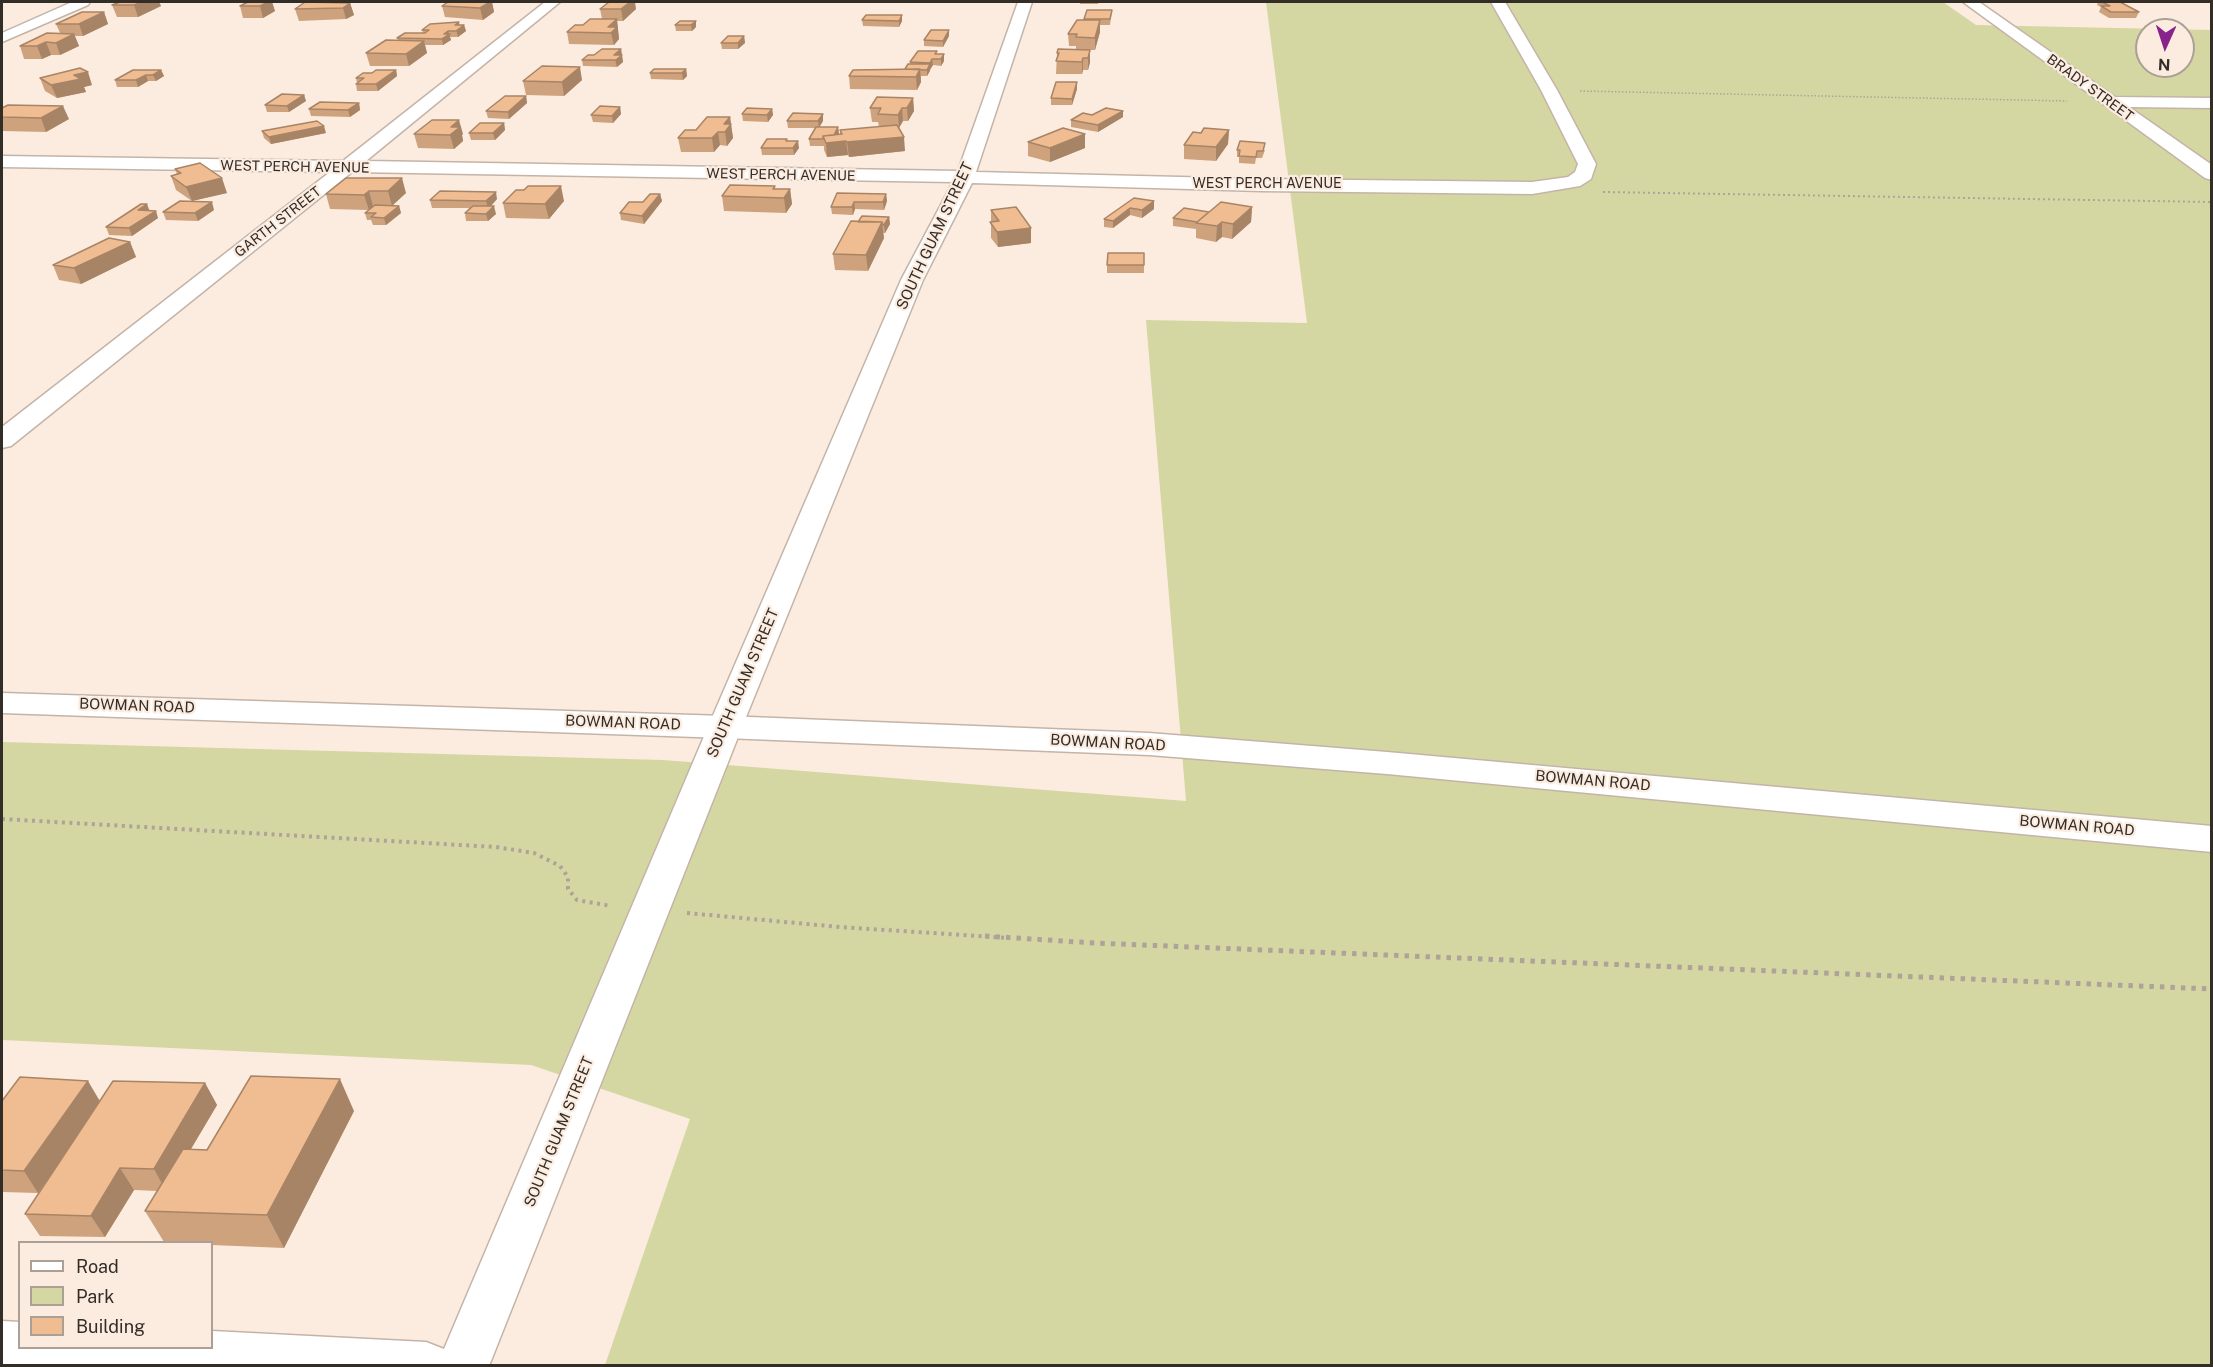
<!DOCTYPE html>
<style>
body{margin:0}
#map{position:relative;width:2213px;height:1367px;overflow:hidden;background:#fcecdf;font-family:"Public Sans",sans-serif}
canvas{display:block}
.frame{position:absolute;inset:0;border:3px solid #332d28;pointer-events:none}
.legend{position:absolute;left:18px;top:1241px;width:195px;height:108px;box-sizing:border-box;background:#fcecdf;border:2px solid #aca096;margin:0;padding:8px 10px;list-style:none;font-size:18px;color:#332d28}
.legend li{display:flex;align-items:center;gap:12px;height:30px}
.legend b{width:30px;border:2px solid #aca096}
.north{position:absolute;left:2135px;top:18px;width:60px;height:60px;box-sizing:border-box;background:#fcecdf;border:2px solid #aca096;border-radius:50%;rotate:183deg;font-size:16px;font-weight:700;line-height:24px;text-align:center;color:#332d28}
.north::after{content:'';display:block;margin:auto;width:21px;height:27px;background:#87238b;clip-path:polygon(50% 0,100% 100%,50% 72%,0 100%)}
</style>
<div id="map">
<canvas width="2213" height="1367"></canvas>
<div class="frame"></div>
<ul class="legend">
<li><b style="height:8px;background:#fff"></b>Road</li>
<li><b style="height:16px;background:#d5d7a3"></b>Park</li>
<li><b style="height:16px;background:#f0bc91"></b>Building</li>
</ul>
<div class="north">N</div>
</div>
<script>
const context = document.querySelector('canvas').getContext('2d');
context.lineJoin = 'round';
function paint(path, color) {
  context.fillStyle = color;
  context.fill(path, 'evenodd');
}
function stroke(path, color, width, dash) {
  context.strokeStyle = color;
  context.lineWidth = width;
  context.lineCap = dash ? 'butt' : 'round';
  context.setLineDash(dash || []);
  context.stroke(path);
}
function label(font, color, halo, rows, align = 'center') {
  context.font = font + ' "Public Sans",sans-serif';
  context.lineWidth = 4.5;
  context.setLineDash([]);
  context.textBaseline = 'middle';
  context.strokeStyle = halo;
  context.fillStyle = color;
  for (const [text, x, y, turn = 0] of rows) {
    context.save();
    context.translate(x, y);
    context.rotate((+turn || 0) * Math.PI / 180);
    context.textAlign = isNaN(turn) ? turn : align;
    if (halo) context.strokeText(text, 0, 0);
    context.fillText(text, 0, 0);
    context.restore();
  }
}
const green = new Path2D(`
 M1266,2H1943L1976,25L2211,30V1365H605L690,1119L531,1065L2,1040V742L663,760L1186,801L1146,320L1307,323ZM2147,30H2183V66H2147Z`);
const pathFar3 = new Path2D(`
 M1580,91L2067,101`);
const pathFar2 = new Path2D(`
 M1603,192L2212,202`);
const pathFar1 = new Path2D(`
 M2,819L496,847L534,853L560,866L568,877V889L577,900L611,906
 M687,913L840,927L1009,938`);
const path = new Path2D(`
 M985,936L1094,943L2212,989`);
const minor = new Path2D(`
 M72,2H90L88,5L2,42V33Z
 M545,2H560L366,161L958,171L1018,2H1032L976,172L1262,179L1532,182L1568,177L1575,172L1578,164L1541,90L1491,2H1505L1557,90L1596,164L1591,179L1580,186L1532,194L1262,191L972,183L923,280L742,727L489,1366H2V1321L20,1322V1348H212V1331L426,1342L444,1349L708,727L901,280L953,182L352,172L11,446L2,448V427L330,172L2,167V156L343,161Z
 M1963,2H1979L2115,97L2212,98V108L2129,107L2212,165V180L2205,178Z`);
const major = new Path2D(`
 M2,693L725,716L1149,733L1387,752L2212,826V852L1387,774L1149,755L725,738L2,713Z`);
const wall = new Path2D(`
 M120,2H159L161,6L138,17H117L112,5Z
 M248,2H272L275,11L263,18H243L240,6Z
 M448,2H492L494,12L483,20L445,17L442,6Z
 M951,2H974L973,3H951Z
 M1080,2H1099L1098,4H1080Z
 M2098,2H2120L2139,12L2136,18H2109L2099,12L2101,7L2097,5Z
 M350,3L354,15L346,19L299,21L295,9Z
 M600,9H636L623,21H617L619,39L614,45L569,44L567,32L583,25L602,19Z
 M1112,10L1110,25H1100V32L1095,50H1090V62L1088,70H1083L1082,74H1056L1057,53L1076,50V46H1069L1068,34L1084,20Z
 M104,12L108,24L83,36H75L79,46L60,55H51L42,59H24L20,46L60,33L56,24Z
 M902,15V21L899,27L863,26L862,20Z
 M680,21L696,27L692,31H676L675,25Z
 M459,25H464L466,31L458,37H450L451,40L443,45H425L427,53L409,66H370L366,53L398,40L397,38L423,33L422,30Z
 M744,36L745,43L738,49H722L721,43Z
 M949,36L943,47L924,46V40Z
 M621,49L623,62L617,67L583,66L582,60L594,55Z
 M937,54H944V61L941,66L933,65L927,76H921V82L917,90L850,89L849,76L905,69L910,64V62Z
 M686,69L687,76L683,80L651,79L650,73Z
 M161,70L164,76L156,81H148L138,87H117L115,80Z
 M396,70L397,76L378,91H357L356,84L357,83L356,78L372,73Z
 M40,78L92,85L84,87L86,92L57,98L45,91Z
 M582,80L564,96L526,95L523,81Z
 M1077,89L1072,105H1051V98Z
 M304,95L306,101L289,112H267L265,105Z
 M526,96L527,103L509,119L488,118L486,111Z
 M913,98L914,111L908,121H903L899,128L905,151L849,157L848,155L827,157L824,150V146H810L809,139L815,128H788L787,121H823L819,127H838L839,134H840V130L879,127L878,122H872L870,108Z
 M359,103L360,110L350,117L311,116L309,109Z
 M620,107L621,114L613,123L593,122L591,115Z
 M2,108L69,119L46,132L2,131Z
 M772,109L773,115L768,122L743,121L742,114Z
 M1092,115L1123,117L1098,132L1071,127V120Z
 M730,117L733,138L727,146L720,145L714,152H681L678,138Z
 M504,123L505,130L495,140H471L469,133Z
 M1229,130L1228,144L1216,161L1184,159V145L1201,133Z
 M262,131L326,133L271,144L264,138Z
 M414,134H463L462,135L463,141L454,149L418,148Z
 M787,139V141L799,148L794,155H762L761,148Z
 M1028,142L1085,148L1050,162L1028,156Z
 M1237,150H1265L1262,158H1256L1255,164L1239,163V157H1237Z
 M175,169L227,193L192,201L176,190L171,176L177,174Z
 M346,178L406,193L392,205L399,206L401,213L386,225H373L371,220H367L365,213L368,210L330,209L326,194Z
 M775,186V189H790L792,204L786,213L724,211L722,196Z
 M660,194L662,201L644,224L621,220L620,213Z
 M886,194L887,201L884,210L855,209L853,215L832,214L831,207Z
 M1134,198L1154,201V209L1142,218L1130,215L1113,228L1104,227V219Z
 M497,199L491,206L496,214L488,221H466L465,213L469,208H432L430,200Z
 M564,201L549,219L506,218L503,203Z
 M1252,207L1251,222L1232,239L1222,237L1216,242L1196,238V229L1173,226V218Z
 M214,210L198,221L166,220L163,212Z
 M991,210L1031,243L998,247L991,238Z
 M150,211L158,218L132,236L109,235L106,227Z
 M889,217L890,224L885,233H883L884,238L868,271L835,270L833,254L858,222Z
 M130,242L136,257L81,284L59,280L53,265Z
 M1144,253V273H1107V265Z
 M205,1083L217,1105L191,1149L207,1150L354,1111L284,1248L212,1245V1242H164L145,1211L158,1191L134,1190L105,1237L40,1236L25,1214L52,1173L38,1193L3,1192L2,1194V1101H100Z`);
const shadedWall = new Path2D(`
 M142,2H159L161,6L138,17L134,5Z
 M268,2H272L275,11L263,18L260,6Z
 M490,2H492L494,12L483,20L480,8Z
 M630,2H635L636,9L623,21L621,9Z
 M350,3L354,15L346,19L343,8Z
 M104,12L108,24L83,36L79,24Z
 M902,15V21L899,27V21Z
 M617,19L619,39L614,45L611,33L608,27Z
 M1100,20V32L1095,50V38Z
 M696,21V27L692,31L691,25Z
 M459,22L460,28L464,25L466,31L458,37L455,25Z
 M949,30V36L943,47V41Z
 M448,31L451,40L443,45L442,39L444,34Z
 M74,34L79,46L60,55L56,43Z
 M744,36L745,43L738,49V43Z
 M424,41L427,53L409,66L406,54Z
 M46,42L51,55L42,59L37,46Z
 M621,49L623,62L617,67L614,55Z
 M1090,50V62L1088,70V58Z
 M944,54V61L941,66V59Z
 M1083,58V70L1082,74V62Z
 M932,59L933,65L930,69V63Z
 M930,64V71L927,76V70Z
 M580,67L582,80L564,96L562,82Z
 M686,69L687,76L683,80L682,73Z
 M920,69L921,82L917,90L916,77Z
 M161,70L164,76L156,81L153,75Z
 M396,70L397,76L378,91L376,84Z
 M88,72L92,85L84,87L86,92L57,98L51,85L74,75Z
 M146,75L148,81L138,87L136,80Z
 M1077,82V89L1072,105V99Z
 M304,95L306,101L289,112L287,106Z
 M526,96L527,103L509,119L508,112Z
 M913,98L914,111L908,121L907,108Z
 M359,103L360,110L350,117L348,110Z
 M63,106L69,119L46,132L41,118Z
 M620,107L621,114L613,123L612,116Z
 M902,108L903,121L899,128L898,115Z
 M772,109L773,115L768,122L767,115Z
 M1123,111V117L1098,132V125Z
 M823,114V121L819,128L818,121Z
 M730,117L733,138L727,146L724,124Z
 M459,120L463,134L462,135L463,141L454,149L450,135L451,127Z
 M504,123L505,130L495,140L493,133Z
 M324,126L326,133L271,144L269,137Z
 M838,127L839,134L846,141L848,155L827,157L826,143L831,139Z
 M1229,130L1228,144L1216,161V147Z
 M718,132L720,145L714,152L712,138Z
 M1085,134V148L1050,162V148Z
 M904,137L905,151L849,157L847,142Z
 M798,141L799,148L794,155L793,148Z
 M222,178L227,193L192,201L186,187Z
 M402,178L406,193L392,206L388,191Z
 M561,186L564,201L549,219L545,204Z
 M790,189L792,204L786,213L784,198Z
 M369,191L373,206L369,210L364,195Z
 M496,192L497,199L488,209L486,201Z
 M660,194L662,201L644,224L642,216Z
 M886,194L887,201L884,210L883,202Z
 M1154,201V209L1142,218V210Z
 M212,202L214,210L198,221L195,213Z
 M854,202L855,209L853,215L852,207Z
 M147,204L150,212L138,210Z
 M399,206L401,213L386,225L384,218Z
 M494,206L496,214L488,221L486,214Z
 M1252,207L1251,222L1232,239L1233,224Z
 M1130,208V215L1113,228V221Z
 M156,211L158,218L132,236L129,228Z
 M889,217L890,224L885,233L884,225Z
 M882,222L884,238L868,271L866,255Z
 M1222,222V237L1216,242L1217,226Z
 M1031,228V243L998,247L997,232Z
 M130,242L136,257L81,284L74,268Z
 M340,1079L354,1111L284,1248L267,1215Z
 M88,1081L101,1103L38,1193L24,1171Z
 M205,1083L217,1105L166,1191L154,1169Z
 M120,1168L134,1190L105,1237L91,1216Z`);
const building = new Path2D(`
 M120,2H142L134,5H112Z
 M248,2H268L260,6H240Z
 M305,2L350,3L343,8L295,9Z
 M448,2H490L480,8L442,6Z
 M609,2H630L621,9H600Z
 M2102,2H2120L2139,12H2111L2101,6H2110Z
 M1087,10H1112L1110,19H1084Z
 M82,12H104L79,24H56Z
 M866,15H902L899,21L862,20Z
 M590,19H617L608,27H617L611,33L567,32L575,25H583Z
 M1077,20H1100L1095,38L1076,37L1077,34H1068Z
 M680,21H696L691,25H675Z
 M459,22L455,25H464L456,31H448L444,34H450L442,39L397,38L405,33H425L429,30H422L430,24Z
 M931,30H949L943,41L924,40Z
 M47,33L74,34L56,43L46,42L37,46H20Z
 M728,36H744L738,43H721Z
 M386,40L424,41L406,54L366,53Z
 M602,49H621L614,55H622L616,60H582L588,55H594Z
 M1058,49L1090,50L1088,58H1083L1082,62L1056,61L1059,53H1057Z
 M918,51H937L935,54H944L941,59H932L930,63L910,62Z
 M908,64H930L927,70L905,69Z
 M542,66L580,67L562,82L523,81Z
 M80,68L88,72L74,75L81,79L51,85L40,78Z
 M654,69H686L682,73H650Z
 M920,69L916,77L849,76L853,70Z
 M133,70H161L153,75H146L136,80H115Z
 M376,70H396L376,84H356L364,78H356L363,73H372Z
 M1056,82H1077L1072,99L1051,98Z
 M282,94L304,95L287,106L265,105Z
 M505,96H526L508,112L486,111Z
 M877,97L913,98L907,108H902L898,115L878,114L881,108H870Z
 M320,102L359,103L348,110L309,109Z
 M8,105L63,106L41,118L2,117V108Z
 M600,106L620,107L612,116L591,115Z
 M747,108L772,109L767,115L742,114Z
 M1106,108L1123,111L1098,125L1071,120L1083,113L1092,115Z
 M793,113L823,114L818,121H787Z
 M707,117H730L724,124H731L725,132H718L712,138H678L685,130H696Z
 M432,120H459L451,127H460L450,135L414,134Z
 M317,121L324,126L269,137L262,131Z
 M480,123H504L493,133H469Z
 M897,125L904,137L847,142L846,141L826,143L823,136L842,134L840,130Z
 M816,127H838L834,135L823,136V139H809Z
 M1063,128L1085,134L1050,148L1028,142Z
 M1204,128L1229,130L1216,147L1184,145L1193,132L1201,133Z
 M767,139H787L786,141H798L793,148H761Z
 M1240,141L1265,143L1263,151H1257L1256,157L1239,156L1240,150H1237Z
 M200,163L222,178L186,187L171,176L181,173L175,169Z
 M346,178H402L388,191H369L364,195L326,194Z
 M730,185L775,186L773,189H790L784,198L722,196Z
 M528,186H561L545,204L503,203L516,190H524Z
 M440,191L496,192L486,201L430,200Z
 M837,193L886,194L883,202H854L852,207H831Z
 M650,194H660L642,216L620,213L629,202H643Z
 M1134,198L1154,201L1142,210L1130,208L1113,221L1104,219Z
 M180,201L212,202L195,213L163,212Z
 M1221,202L1252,207L1233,224L1222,222L1217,226L1196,223Z
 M141,204H147L138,210L156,211L129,228L106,227Z
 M375,205L399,206L384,218L371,217L376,213H365Z
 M473,206H494L486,214L465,213Z
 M1016,207L1031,228L997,232L990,222L999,221L991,210Z
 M1184,208L1209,212L1197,222L1173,218Z
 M862,216L889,217L884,225H883L882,222H858Z
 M851,221L882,222L866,255L833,254Z
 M109,238L130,242L74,268L53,265Z
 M1108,253H1144V265H1107Z
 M251,1076L340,1079L267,1215L145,1211L183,1149L207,1150Z
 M20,1077L88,1081L24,1171L2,1170V1101Z
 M113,1081L205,1083L154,1169L120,1168L91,1216L25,1214Z`);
const farStreetnames = [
 ["BRADY STREET",2090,88,36],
 ["WEST PERCH AVENUE",295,167,1],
 ["WEST PERCH AVENUE",781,175,1],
 ["WEST PERCH AVENUE",1267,184],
 ["GARTH STREET",278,222,-38]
];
const streetNames = [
 ["SOUTH GUAM STREET",935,236,-65],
 ["SOUTH GUAM STREET",743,683,-67],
 ["BOWMAN ROAD",137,706,2],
 ["BOWMAN ROAD",623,723,2],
 ["BOWMAN ROAD",1108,743,3],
 ["BOWMAN ROAD",1593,781,5],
 ["BOWMAN ROAD",2077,826,5],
 ["SOUTH GUAM STREET",559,1132,-68]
];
paint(green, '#d5d7a3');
stroke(minor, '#c4b4a8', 3);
stroke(major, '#c4b4a8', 3);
stroke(pathFar3, '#afa399', 1.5, [1.5, 2]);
stroke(pathFar2, '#afa399', 2, [2, 3]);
stroke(pathFar1, '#afa399', 4, [3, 4.5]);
stroke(path, '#afa399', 5, [4.5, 6]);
paint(minor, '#fff');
paint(major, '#fff');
paint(wall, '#cea27d');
paint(shadedWall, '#a88466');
paint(building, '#f0bc91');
stroke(building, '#a88466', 1.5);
label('14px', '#332d28', '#fcecdf', farStreetnames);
label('15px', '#332d28', '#fcecdf', streetNames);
</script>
